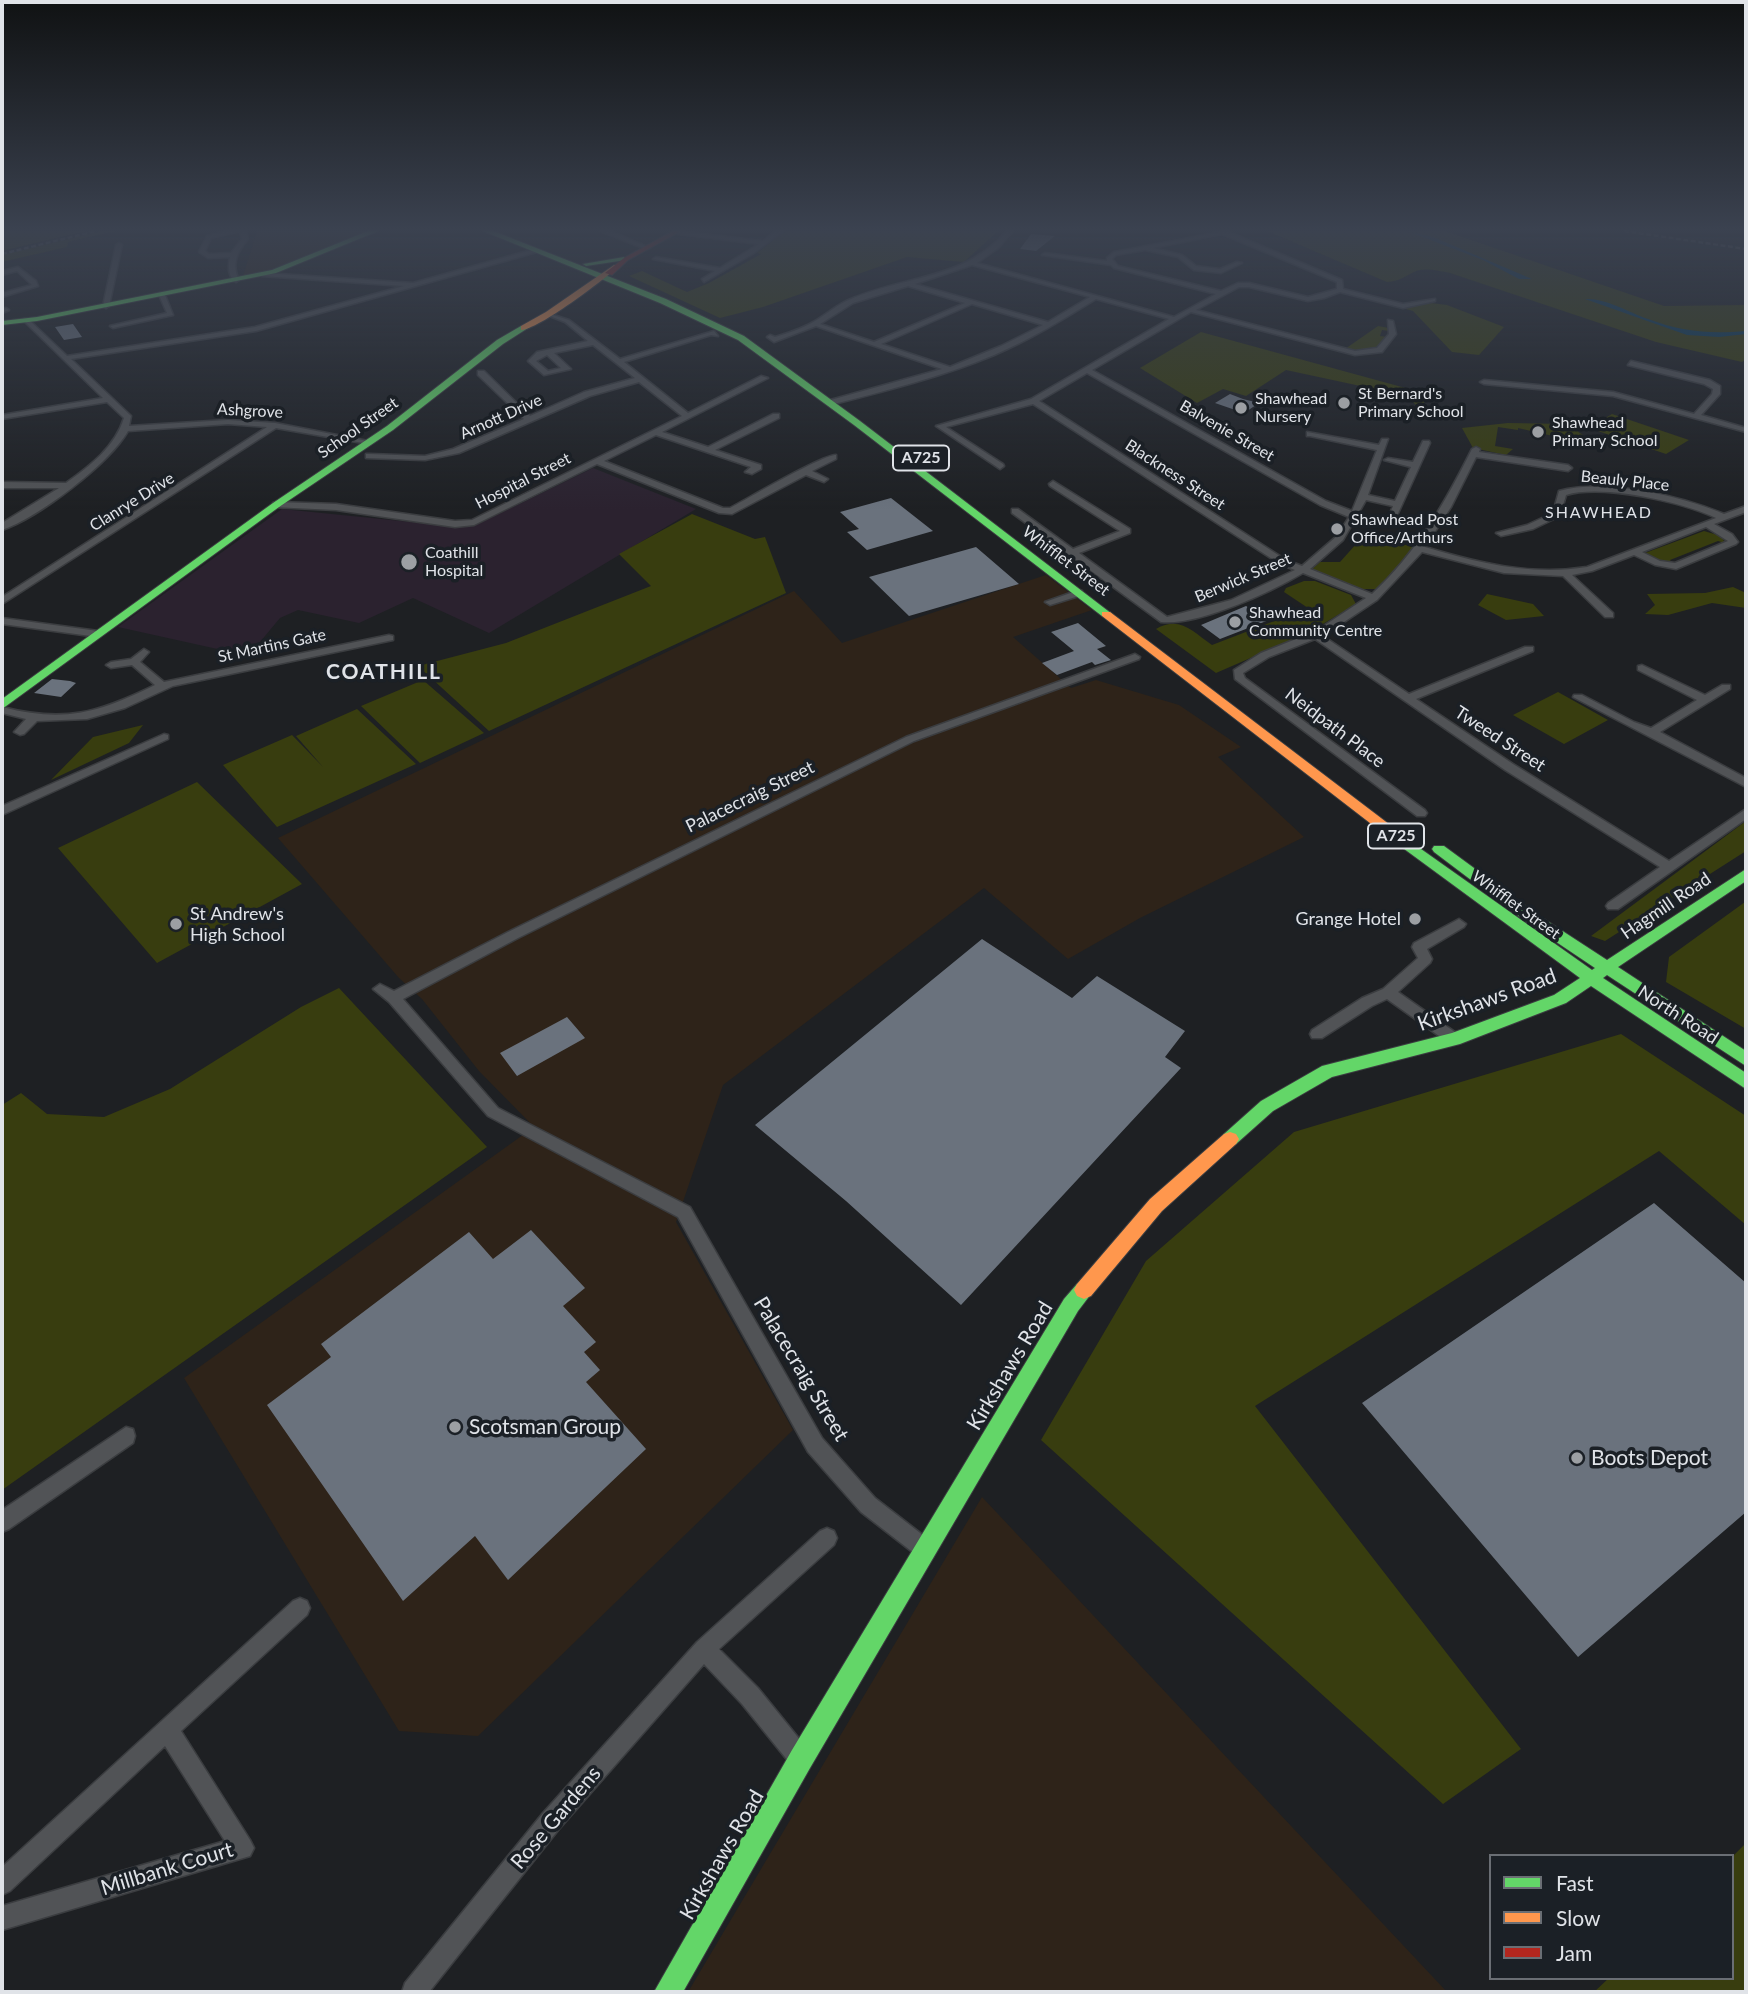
<!DOCTYPE html>
<style>
body{margin:0}
#map{position:relative;width:1748px;height:1994px;overflow:hidden;background:#1e2023;font-family:Lato,sans-serif}
canvas{display:block}
.frame{position:absolute;inset:0;border:4px solid #e0e3e8;pointer-events:none}
.legend{position:absolute;left:1489px;top:1854px;width:245px;height:126px;box-sizing:border-box;background:#1b2026;border:2px solid #6a6e74;margin:0;padding:9px 12px;list-style:none;font-size:21px;color:#e0e3e8}
.legend li{display:flex;align-items:center;gap:14px;height:35px}
.legend b{width:35px;border:2px solid #6a6e74}
</style>
<div id="map">
<canvas width="1748" height="1994"></canvas>
<div class="frame"></div>
<ul class="legend">
<li><b style="height:9px;background:#63d668"></b>Fast</li>
<li><b style="height:9px;background:#ff974d"></b>Slow</li>
<li><b style="height:9px;background:#b3261e"></b>Jam</li>
</ul>
</div>
<script>
const context = document.querySelector('canvas').getContext('2d');
context.lineJoin = 'round';
function paint(path, color) {
  context.fillStyle = color;
  context.fill(path, 'evenodd');
}
function stroke(path, color, width, dash) {
  context.strokeStyle = color;
  context.lineWidth = width;
  context.lineCap = dash ? 'butt' : 'round';
  context.setLineDash(dash || []);
  context.stroke(path);
}
function label(font, color, halo, rows, align = 'center') {
  context.font = font + ' Lato,sans-serif';
  context.lineWidth = 7;
  context.setLineDash([]);
  context.textBaseline = 'middle';
  context.strokeStyle = halo;
  context.fillStyle = color;
  for (const [text, x, y, turn = 0] of rows) {
    context.save();
    context.translate(x, y);
    context.rotate((+turn || 0) * Math.PI / 180);
    context.textAlign = isNaN(turn) ? turn : align;
    if (halo) context.strokeText(text, 0, 0);
    context.fillText(text, 0, 0);
    context.restore();
  }
}
const industrial = new Path2D(`
 M257,231H371L276,270L243,276Z
 M1046,575L1092,610L1013,637L1071,688L1096,680L1179,705L1241,747L1218,757L1304,837L1140,918L1068,959L984,888L723,1085L676,1222L793,1430L478,1736L399,1731L184,1378L534,1127L479,1071L422,999L399,978L278,838L794,591L842,643Z
 M982,1497L1447,1992H688Z`);
const medical = new Path2D(`
 M593,468L696,509L489,633L413,598L359,623L298,610L280,618L260,642L240,654L118,627L282,509L441,525H476Z`);
const green = new Path2D(`
 M2,231H86L2,251Z
 M102,231H115L68,242L67,247L2,262V255Z
 M785,231H998L964,262L907,257L763,307L720,318L629,276L642,271L687,292L709,283L761,254L757,253Z
 M1267,231H1445L1664,306L1746,305V359L1742,362L1656,342L1450,273C1438,271 1425,267 1414,272C1404,277 1400,281 1387,282Z
 M1431,303L1447,305L1504,327L1479,355L1452,352L1413,311L1399,307Z
 M1378,326L1389,328V331L1382,330L1380,336L1388,337C1375,352 1365,353 1345,349Z
 M1201,332L1431,395L1419,408L1407,396L1286,370L1246,396L1223,389L1197,403L1140,368Z
 M1612,414L1689,440L1666,454L1589,428Z
 M1508,423L1567,424L1593,442L1580,449L1553,445V436L1518,428V430L1498,427L1495,446L1513,449L1506,455L1473,448L1462,428Z
 M692,514L755,539L765,537L786,593L489,731L418,666L506,643L651,586L619,554Z
 M1354,528L1415,548L1406,561L1377,589H1362L1311,570L1320,562H1340L1366,533Z
 M1704,531L1721,536L1725,543L1718,541L1670,560L1672,563L1666,564L1645,553Z
 M1304,581H1315L1351,595L1356,604L1308,633L1216,673L1156,629C1180,615 1193,632 1212,645L1308,608L1284,592L1286,588Z
 M1733,587L1746,593V608L1712,603L1668,615L1645,614L1655,605L1647,594L1705,593Z
 M1487,594L1533,604L1544,616L1506,620L1478,605Z
 M423,680L484,733L420,763L361,706Z
 M1558,692L1608,720L1564,744L1513,715Z
 M357,709L416,764L277,827L223,765L292,735L323,767L296,736Z
 M143,725L129,743L51,780L93,737Z
 M197,782L302,884L157,963L58,848Z
 M1746,821V851L1605,941L1591,936Z
 M1745,902L1746,903V1029L1666,982L1669,957Z
 M339,988L487,1147L2,1490V1105L21,1093L47,1114L104,1117L170,1089L301,1007Z
 M1621,1034L1746,1116V1225L1659,1151L1255,1406L1521,1749L1443,1804L1041,1440L1146,1261L1294,1132Z
 M1746,1843V1992H1594L1609,1978H1732V1857Z`);
const water = new Path2D(`
 M1407,231L1433,237L1532,279H1519L1483,260Z
 M1585,299C1606,298 1628,312 1648,319C1683,332 1710,334 1746,331V334L1719,337L1687,335Z`);
const building = new Path2D(`
 M1031,234L1055,236L1036,251L1020,249Z
 M73,324L82,337L64,340L55,327Z
 M1230,394L1243,399L1259,403L1244,413L1215,403Z
 M891,498L933,531L867,550L847,532L859,529L840,512Z
 M976,547L1019,584L909,616L869,577Z
 M1246,606L1269,620L1220,639L1201,625Z
 M1078,623L1106,646L1097,649L1111,660L1095,665L1092,662L1057,675L1042,663L1074,651L1051,632Z
 M52,679L70,681L76,683L61,697L34,693Z
 M982,939L1072,998L1097,976L1185,1031L1165,1057L1181,1068L961,1305L846,1201L755,1125Z
 M567,1017L585,1038L517,1076L500,1053Z
 M1654,1203L1746,1283V1512L1578,1657L1362,1403Z
 M531,1230L585,1288L563,1306L596,1342L584,1352L600,1370L586,1382L646,1449L508,1580L475,1536L403,1601L267,1405L331,1357L321,1344L469,1232L493,1259Z`);
const street = new Path2D(`
 M227,231H240L211,238L205,251L209,254L231,253L242,239L240,231H246L248,239C237,252 231,264 239,280L236,282C228,277 228,266 230,257L208,258L199,252L207,236Z
 M601,231H610L650,248L645,249Z
 M676,231L763,241L776,231H783L754,253L704,282L702,279L715,271L653,259L656,257L720,268L759,244L678,234Z
 M1007,231H1013L998,248L977,263L1174,317L1216,294L1114,268L1111,265L1042,255L1045,253L1107,261V258L1114,252L1226,231L1342,280L1343,289L1403,304L1435,299V301L1403,308L1340,292L1324,298L1308,301L1249,287H1239L1196,310L1355,351L1377,348L1389,334L1388,320L1393,321L1396,334L1382,352L1355,355L1191,312L1092,370L1326,501L1352,511L1377,450L1310,436H1307V432L1379,445L1382,439H1388L1368,495L1395,501L1411,467L1384,460L1388,458L1413,462L1423,441H1429L1430,443L1395,520L1388,518L1393,506L1366,500L1343,540L1310,569L1372,594C1417,552 1445,503 1472,449L1476,447L1480,449L1479,452L1568,465L1572,468L1568,471L1476,457L1451,507L1425,547C1478,563 1531,576 1587,567L1716,518C1682,502 1602,484 1566,495L1560,516L1533,529L1501,536L1496,533L1527,525L1553,513L1559,491C1605,478 1681,496 1724,514L1746,506V512L1714,524L1732,534L1738,542L1736,544L1676,569L1655,565L1634,555L1592,571L1572,575L1613,613V617H1605L1563,576L1504,573L1422,552L1377,600L1323,636L1409,694L1525,647H1533V651L1416,699L1513,764L1669,861L1746,809V819L1618,909H1608L1606,906L1608,903L1660,867L1505,770L1315,639L1269,657L1243,673L1245,678L1425,810L1427,813L1425,816H1417L1235,679L1234,670L1261,653L1316,631L1366,598L1303,573C1271,592 1198,626 1161,622L1012,513V509H1018L1073,549L1120,531L1050,486L1049,484L1053,481L1130,529V533L1079,553L1167,617L1231,600L1295,570L1280,564L1033,404L946,427L1003,464L1004,466L1000,469L936,426L1031,399L1169,319L1096,299C1062,320 1031,339 994,355C941,377 885,391 830,405L826,403L827,401L942,369L816,326L774,342L767,337L770,335L775,337C788,333 802,329 815,321C827,314 838,304 851,299C907,275 964,280 1007,231ZM1222,234L1337,282V289L1308,297L1249,283H1238L1221,291L1118,266L1112,259L1116,255L1145,250L1178,257L1194,270L1221,273L1242,263L1237,262L1220,269L1196,266L1182,255L1153,248ZM972,265L1090,297L1048,322L915,284ZM908,286L965,303L874,342L820,324L853,303ZM972,304L1043,325L1001,346L950,367L881,344ZM1087,373L1320,505L1349,517L1337,536L1302,566L1286,560L1039,401ZM1706,527L1728,541L1675,563L1660,561L1642,552Z
 M119,243L122,245L109,306L106,308L103,306L116,245Z
 M535,249L537,252L256,331L71,359L131,416L129,426L228,420L275,423L373,442L369,444L276,428L2,604V597L267,427L228,424L128,431C109,464 38,518 2,530V523L59,488H2V482L66,483C90,466 115,447 124,418L107,402L2,419V415L103,398L24,321V319H28L67,356L255,327L404,286L262,276L264,273L413,283Z
 M18,267L36,281L38,286L2,297V293L32,285L17,271L2,275V271Z
 M162,293L165,295L173,315L113,328L110,326L167,313L159,295Z
 M2,309L6,308L9,310L2,313Z
 M547,313L569,320L620,359L714,331L718,336L711,335L624,362L688,413L761,376L768,378L662,432L708,447L773,414H779V418L715,450L761,465V469L752,474L745,472L751,467L656,435L604,461L723,508H730C749,498 822,455 836,455V459L812,471L828,479L824,482L806,475L732,514L719,513L597,464L474,525L455,527L336,510L273,507V503L276,502L336,504L455,521L472,520L682,416L639,382L590,396L459,453L425,460L366,458V454H369L425,456L453,449L524,419L478,375V371H484L530,416L584,392L635,378L593,345L554,353L571,369L544,375L528,361L537,352L588,341L565,322L547,315ZM547,355L561,368L548,371L536,361Z
 M1631,361L1710,380L1720,386V394L1701,415L1746,428V432L1613,396L1484,384L1480,382L1484,380L1613,392L1694,414L1712,394L1713,389L1704,384L1628,365Z
 M1079,590L1082,591V595L1050,605L1045,602Z
 M2,618L98,631L103,634L98,637L2,624Z
 M389,635L393,636V640L173,686L125,708L87,719L37,721L24,734L20,735L14,732L26,719L2,713V707C65,723 98,713 155,685L132,665L111,668L106,665L111,662L131,659L144,649L149,652L140,662L164,682Z
 M1135,654L1140,657L1139,659L914,741L518,938L403,999L498,1108L690,1207L822,1438L875,1498L933,1543L936,1550L933,1557L926,1560L919,1557L861,1512L808,1452L678,1217L488,1116L389,1002L373,989L380,984L394,991L508,932L906,737Z
 M1642,665L1705,695L1722,685H1730V689L1660,732L1746,778V787L1573,697L1574,695H1582L1634,722L1651,728L1697,700L1638,670V666Z
 M164,734L168,735V739L2,815V806Z
 M1459,919L1466,924L1464,927L1427,949L1432,959L1430,963L1398,992L1459,1035L1461,1039L1459,1043H1449L1387,999L1372,1006L1322,1038H1312L1310,1034L1312,1030L1362,998L1383,989L1418,958L1412,947L1414,943Z
 M126,1427L133,1429L135,1436L133,1443L9,1529L2,1532V1510Z
 M827,1528L834,1531L837,1538L834,1545L719,1649L758,1688L809,1751L812,1759L809,1767L801,1770L793,1767L742,1704L704,1664L559,1829L429,1992H402L405,1983L543,1813L697,1642L820,1531Z
 M300,1598L307,1601L310,1608L307,1615L181,1731L250,1840L254,1848L250,1856L2,1930V1906L225,1841L165,1746L10,1891L2,1895V1867L293,1601Z`);
const fast = new Path2D(`
 M368,231H378L276,273L37,321L2,325V321L37,317L272,270Z
 M483,231H493L666,299L744,336L860,421L1112,614L1102,616L854,425L738,340L660,303Z
 M624,257L626,260L586,266L583,264Z
 M521,326L528,328L503,344L393,430L279,507L2,709V699L273,503L387,426L497,340Z
 M1397,832L1592,970L1595,968L1528,923L1434,852L1432,849L1434,846H1444L1538,915L1607,960L1746,869V881L1618,967L1746,1051V1066L1607,975L1603,978L1746,1073V1089L1591,986L1566,1003L1460,1044L1332,1077L1273,1111L1236,1144L1230,1146L1224,1144L1221,1139L1224,1134L1261,1101L1322,1066L1452,1033L1554,995L1580,978L1392,840L1390,837L1392,834Z
 M1084,1281L1091,1284L1094,1290L1078,1311L810,1768L683,1992H654L792,1750L1064,1299L1077,1284Z`);
const slow = new Path2D(`
 M614,265L619,266C605,279 538,330 521,330V326L546,312Z
 M1102,612H1110L1402,834L1404,837L1402,840H1392L1102,616Z
 M1230,1132L1236,1134L1239,1139L1236,1144L1162,1211L1091,1296L1084,1299L1077,1296L1074,1290L1077,1284L1150,1199L1224,1134Z`);
const jam = new Path2D(`
 M673,231H681L628,260L612,275L605,273L624,258Z`);
const rail = new Path2D(`
 M1624,231L1746,249
 M2,254L96,231`);
const markers = [
 [1344,403,7,"#9c9fa3"],
 [1241,408,7,"#9c9fa3"],
 [1538,432,7,"#9c9fa3"],
 [1337,529,7,"#9c9fa3"],
 [409,562,9,"#9c9fa3"],
 [1235,622,7,"#9c9fa3"],
 [1415,919,7,"#9c9fa3"],
 [176,924,7,"#9c9fa3"],
 [455,1427,7,"#9c9fa3"],
 [1577,1458,7,"#9c9fa3"]
];
const farPoinames = [
 ["St Bernard's",1358,394],
 ["Primary School",1358,412],
 ["Shawhead",1255,399],
 ["Nursery",1255,417],
 ["Shawhead",1552,423],
 ["Primary School",1552,441],
 ["Shawhead Post",1351,520],
 ["Office/Arthurs",1351,538],
 ["Coathill",425,553],
 ["Hospital",425,571],
 ["Shawhead",1249,613],
 ["Community Centre",1249,631]
];
const farStreetnames = [
 ["Ashgrove",250,411,3],
 ["Arnott Drive",501,417,-24],
 ["School Street",358,428,-35],
 ["Balvenie Street",1227,431,30],
 ["Blackness Street",1175,475,33],
 ["Hospital Street",523,481,-27],
 ["Beauly Place",1625,481,6],
 ["Clanrye Drive",132,502,-32],
 ["Whifflet Street",1066,561,37],
 ["Berwick Street",1243,578,-23],
 ["St Martins Gate",272,646,-12],
 ["Whifflet Street",1516,905,36]
];
const shields = [
 [921,458,56],
 [1396,836,56]
];
const shieldNames = [
 ["A725",921,458],
 ["A725",1396,836]
];
const farNeighbourhoodnames = [
 ["SHAWHEAD",1599,513]
];
const streetNames = [
 ["Neidpath Place",1335,728,37],
 ["Tweed Street",1500,739,33],
 ["Palacecraig Street",750,797,-26],
 ["Hagmill Road",1666,906,-34],
 ["North Road",1678,1015,33]
];
const poiNames = [
 ["St Andrew's",190,914],
 ["High School",190,935],
 ["Grange Hotel",1401,919,"right"]
];
const farDistrictnames = [
 ["COATHILL",384,672]
];
const nearStreetnames = [
 ["Kirkshaws Road",1487,1000,-20],
 ["Kirkshaws Road",1010,1366,-59],
 ["Palacecraig Street",801,1369,59],
 ["Rose Gardens",556,1818,-50],
 ["Kirkshaws Road",722,1855,-60],
 ["Millbank Court",167,1869,-17]
];
const nearPoinames = [
 ["Scotsman Group",469,1427],
 ["Boots Depot",1591,1458]
];
paint(industrial, '#2e2319');
paint(medical, '#2b222f');
paint(green, '#383d0f');
paint(water, '#093c5c');
paint(building, '#6a727d');
stroke(street, '#3b3d40', 3);
stroke(fast, '#3b3d40', 2);
stroke(slow, '#3b3d40', 2);
stroke(jam, '#3b3d40', 2);
paint(street, '#515356');
paint(fast, '#63d668');
paint(slow, '#ff974d');
paint(jam, '#b3261e');
stroke(rail, '#5b5c5f', 2.5, [5, 2.5]);
const sky = context.createLinearGradient(0, 0, 0, 510);
sky.addColorStop(0, '#101213');
sky.addColorStop(0.45, '#3b4250');
sky.addColorStop(1, '#3b425000');
context.fillStyle = sky;
context.fillRect(0, 0, 1748, 510);
for (const [x, y, r, color] of markers) {
  const dot = new Path2D();
  dot.arc(x, y, r, 0, 2 * Math.PI);
  context.fillStyle = color;
  context.fill(dot);
  stroke(dot, '#1b2026', 2.5);
}
label('16px', '#e0e3e8', '#1b2026', farPoinames, 'left');
label('16px', '#e0e3e8', '#1b2026', farStreetnames);
for (const [x, y, w] of shields) {
  const box = new Path2D();
  box.roundRect(x - w / 2, y - 12.5, w, 25, 5);
  context.fillStyle = '#1b2026';
  context.fill(box);
  stroke(box, '#e0e3e8', 2);
}
label('bold 16px', '#e0e3e8', null, shieldNames);
context.letterSpacing = '2px';
label('16px', '#e0e3e8', '#1b2026', farNeighbourhoodnames);
context.letterSpacing = '0px';
label('18px', '#e0e3e8', '#1b2026', streetNames);
label('18px', '#e0e3e8', '#1b2026', poiNames, 'left');
context.letterSpacing = '2px';
label('bold 21px', '#e0e3e8', '#1b2026', farDistrictnames);
context.letterSpacing = '0px';
label('21px', '#e0e3e8', '#1b2026', nearStreetnames);
label('21px', '#e0e3e8', '#1b2026', nearPoinames, 'left');
</script>
